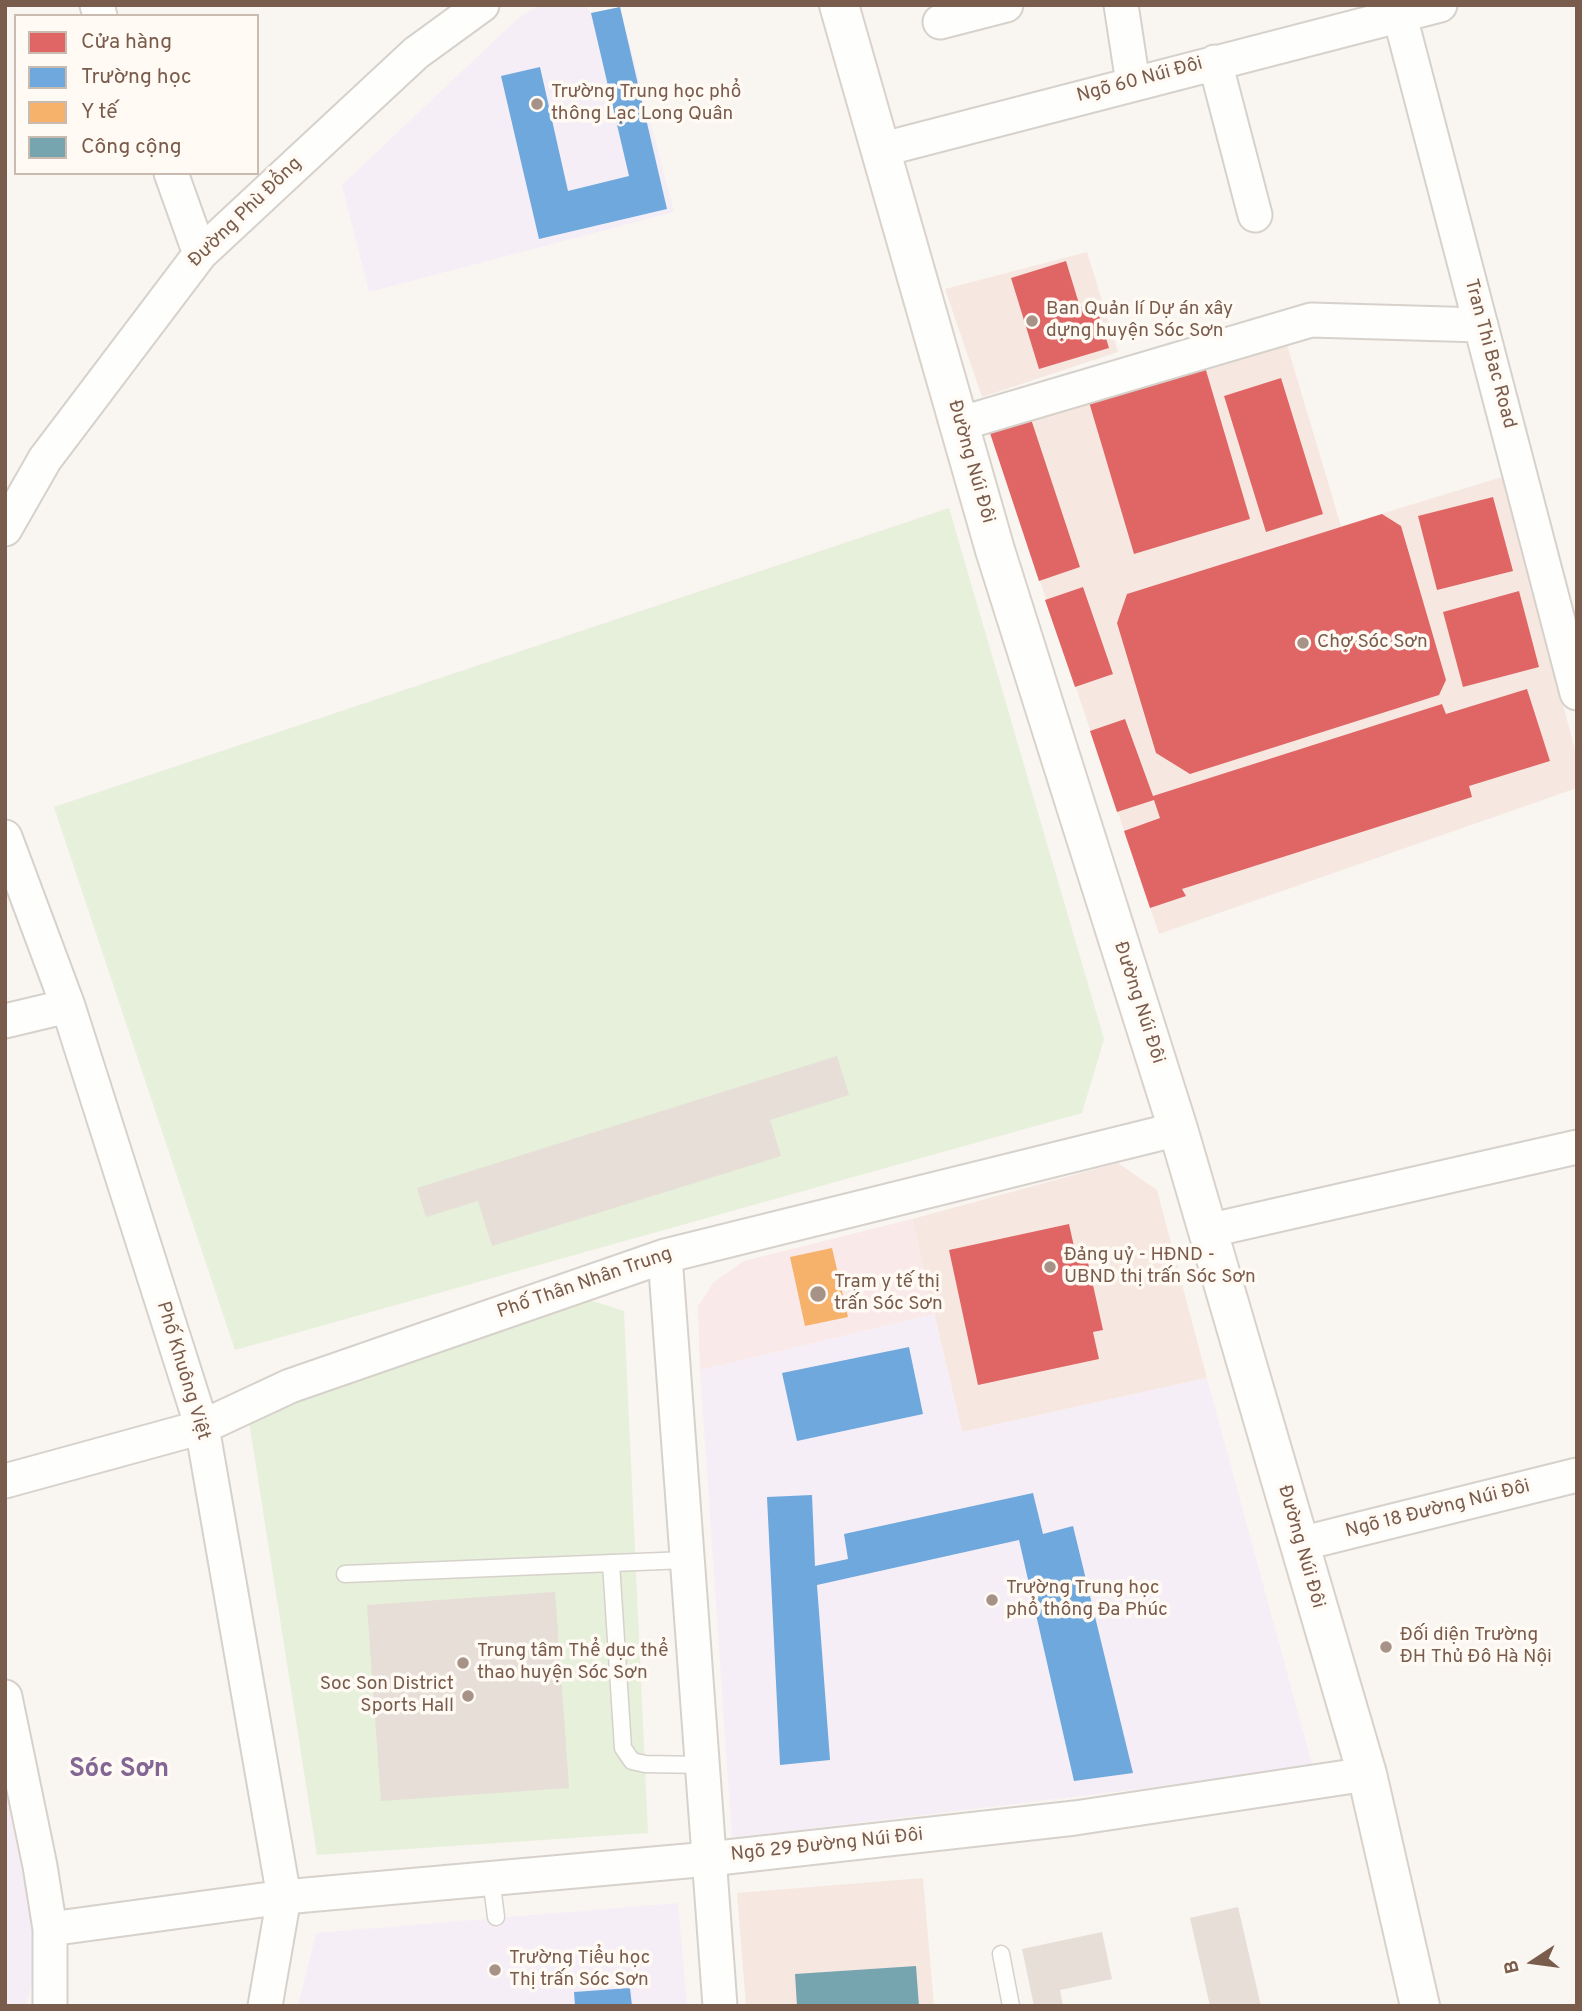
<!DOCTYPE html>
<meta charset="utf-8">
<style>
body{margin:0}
#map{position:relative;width:1582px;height:2011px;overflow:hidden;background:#f9f5f0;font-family:Overpass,sans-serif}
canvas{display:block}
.frame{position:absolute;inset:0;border:7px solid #7a5c4d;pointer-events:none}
.legend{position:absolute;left:14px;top:14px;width:245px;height:161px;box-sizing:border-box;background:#fffaf3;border:2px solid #cabbb1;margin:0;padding:9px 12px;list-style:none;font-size:21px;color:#7a5c4d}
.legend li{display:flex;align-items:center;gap:14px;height:35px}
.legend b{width:35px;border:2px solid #cabbb1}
.north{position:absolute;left:1498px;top:1927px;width:70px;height:70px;-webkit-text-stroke:5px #fffaf3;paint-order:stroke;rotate:257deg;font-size:19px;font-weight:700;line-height:28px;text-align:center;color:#7a5c4d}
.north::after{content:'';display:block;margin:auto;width:24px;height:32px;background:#7a5c4d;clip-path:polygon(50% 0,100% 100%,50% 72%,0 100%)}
</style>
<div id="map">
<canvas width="1582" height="2011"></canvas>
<div class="frame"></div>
<ul class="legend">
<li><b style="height:19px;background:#e06666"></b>Cửa hàng</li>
<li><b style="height:19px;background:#6fa8dc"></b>Trường học</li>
<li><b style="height:19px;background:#f6b26b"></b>Y tế</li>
<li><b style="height:19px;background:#76a5af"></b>Công cộng</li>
</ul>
<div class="north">B</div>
</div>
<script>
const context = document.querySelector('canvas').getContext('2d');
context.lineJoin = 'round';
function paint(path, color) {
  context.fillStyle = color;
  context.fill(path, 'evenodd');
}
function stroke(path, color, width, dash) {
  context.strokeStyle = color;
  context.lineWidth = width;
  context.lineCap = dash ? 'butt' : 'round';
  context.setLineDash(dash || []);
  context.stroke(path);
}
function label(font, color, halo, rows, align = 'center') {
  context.font = font + ' Overpass,sans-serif';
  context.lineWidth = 7;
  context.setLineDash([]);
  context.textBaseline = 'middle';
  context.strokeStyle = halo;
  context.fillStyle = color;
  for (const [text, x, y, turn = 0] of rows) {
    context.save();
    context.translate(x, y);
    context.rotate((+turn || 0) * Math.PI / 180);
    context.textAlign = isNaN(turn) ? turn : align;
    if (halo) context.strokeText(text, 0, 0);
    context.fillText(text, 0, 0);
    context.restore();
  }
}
const commercial = new Path2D(`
 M1087,252L1118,352L982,397L945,289Z
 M1282,328L1341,526L1502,477L1577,757V788L1159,934L985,418Z
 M1118,1163L1157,1190L1207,1378L962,1432L912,1219Z
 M923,1878L934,2006H746L737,1893Z`);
const education = new Path2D(`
 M538,5H585L591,13L620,7L674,212L369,292L342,185L514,22Z
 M934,1314L962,1432L1207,1378L1313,1768L732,1838L700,1370Z
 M5,1789L34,1930L33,1980L26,2006H5Z
 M678,1903L687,2006H298L316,1933Z`);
const medical = new Path2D(`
 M912,1219L934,1314L700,1370L698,1306L714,1282L744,1261Z`);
const green = new Path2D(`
 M949,508L1104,1039L1082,1113L235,1350L54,807Z
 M586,1299L624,1311L648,1833L317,1855L248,1415Z`);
const shops = new Path2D(`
 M1066,261L1080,307L1095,302L1109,348L1039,369L1011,278Z
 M1205,367L1250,519L1134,554L1089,402Z
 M1281,378L1323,514L1266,532L1224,396Z
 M1026,404L1080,567L1039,581L985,418Z
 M1493,497L1513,571L1437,590L1418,516Z
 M1382,514L1401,526L1446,680L1439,695L1190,774L1156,753L1117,623L1127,594Z
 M1083,587L1113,674L1075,687L1045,600Z
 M1519,591L1539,667L1463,687L1443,612Z
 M1527,689L1550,761L1469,786L1472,797L1182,889L1186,896L1150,908L1124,831L1160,818L1154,800L1117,812L1090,731L1125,719L1153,796L1442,704L1446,714Z
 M1069,1224L1075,1251L1085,1249L1103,1330L1093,1332L1099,1359L978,1385L949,1250Z`);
const schools = new Path2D(`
 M620,7L667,209L539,239L501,76L540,67L568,191L629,176L591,13Z
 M909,1347L923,1414L797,1441L782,1373Z
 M1033,1493L1043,1534L1073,1526L1133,1773L1074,1781L1019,1540L817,1585L830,1760L780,1765L767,1497L812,1495L815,1566L848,1559L844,1534Z
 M630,1988L632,2006H575L574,1992Z`);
const health = new Path2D(`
 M832,1248L848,1317L805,1326L790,1257Z`);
const public = new Path2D(`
 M916,1966L919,2006H797L795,1974Z`);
const building = new Path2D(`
 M837,1056L849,1095L770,1120L781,1156L492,1246L478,1201L426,1217L417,1188Z
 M555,1592L569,1788L381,1801L367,1605Z
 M1238,1907L1261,2006H1210L1190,1918Z
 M1102,1932L1112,1979L1060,1990L1063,2006H1034L1022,1949Z`);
const lane = new Path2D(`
 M611,1563L623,1748L632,1761L645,1764L702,1765
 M345,1574L686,1560
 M491,1878L496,1917
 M1001,1954L1011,2006`);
const street = new Path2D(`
 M97,5L100,16
 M1121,5L1133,83
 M1397,5L1577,693
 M940,22L1006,5
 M1215,62L1255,215
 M880,150L1440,5
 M171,173L200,254
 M959,424L1311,320L1481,325
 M5,529L45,459L200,254L416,53L482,5
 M5,837L68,1006L202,1427L284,1897L265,2006
 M5,1021L68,1006
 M1207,1231L1577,1147
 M665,1256L720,2006
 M5,1481L202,1427L290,1386L665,1256L1178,1129
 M1300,1544L1577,1475
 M5,1697L40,1866L50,1929V2006
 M50,1929L284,1897L709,1859L1075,1818L1367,1774`);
const secondary = new Path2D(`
 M839,5L995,550L1178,1129L1367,1774L1420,2006`);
const markers = [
 [537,104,7,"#a69286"],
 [1032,321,7,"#a69286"],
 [1303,643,7,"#a69286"],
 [1050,1267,7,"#a69286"],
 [818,1294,9,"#a69286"],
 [992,1600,7,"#a69286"],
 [1386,1647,7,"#a69286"],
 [463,1663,7,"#a69286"],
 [468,1696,7,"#a69286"],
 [495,1970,7,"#a69286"]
];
const streetNames = [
 ["Ngõ 60 Núi Đôi",1140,81,-15],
 ["Đường Phù Đổng",246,213,-44],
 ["Tran Thi Bac Road",1489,354,75],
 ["Đường Núi Đôi",970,462,74],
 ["Đường Núi Đôi",1138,1003,72],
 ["Phố Thân Nhân Trung",585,1284,-19],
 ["Phố Khuông Việt",182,1371,73],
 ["Ngõ 18 Đường Núi Đôi",1438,1510,-14],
 ["Đường Núi Đôi",1300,1547,74],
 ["Ngõ 29 Đường Núi Đôi",827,1846,-6]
];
const poiNames = [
 ["Trường Trung học phổ",551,93],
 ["thông Lạc Long Quân",551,115],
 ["Ban Quản lí Dự án xây",1046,310],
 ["dựng huyện Sóc Sơn",1046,332],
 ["Chợ Sóc Sơn",1317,643],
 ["Đảng uỷ - HĐND -",1064,1256],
 ["UBND thị trấn Sóc Sơn",1064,1278],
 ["Trạm y tế thị",834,1283],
 ["trấn Sóc Sơn",834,1305],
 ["Trường Trung học",1006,1589],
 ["phổ thông Đa Phúc",1006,1611],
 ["Đối diện Trường",1400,1636],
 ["ĐH Thủ Đô Hà Nội",1400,1658],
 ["Trung tâm Thể dục thể",477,1652],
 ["thao huyện Sóc Sơn",477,1674],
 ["Soc Son District",454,1685,"right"],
 ["Sports Hall",454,1707,"right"],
 ["Trường Tiểu học",509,1959],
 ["Thị trấn Sóc Sơn",509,1981]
];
const districtNames = [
 ["Sóc Sơn",119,1771]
];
paint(commercial, '#f6e8e1');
paint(education, '#f6eef6');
paint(medical, '#fae9e9');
paint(green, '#e7f0db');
paint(shops, '#e06666');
paint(schools, '#6fa8dc');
paint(health, '#f6b26b');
paint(public, '#76a5af');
paint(building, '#e6ded7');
stroke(lane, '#d7d1cb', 19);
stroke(street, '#d7d1cb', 37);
stroke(secondary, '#d9d2cb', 42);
stroke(lane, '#fefefd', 16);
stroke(street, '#fefefd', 33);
stroke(secondary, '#fefefd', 38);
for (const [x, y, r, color] of markers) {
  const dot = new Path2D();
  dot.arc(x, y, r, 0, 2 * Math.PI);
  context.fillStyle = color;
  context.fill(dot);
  stroke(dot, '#fffaf3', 2.5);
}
label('19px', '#7a5c4d', '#fffaf3', streetNames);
label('19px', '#7a5c4d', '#fffaf3', poiNames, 'left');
label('bold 26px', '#846695', '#fffaf3', districtNames);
</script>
